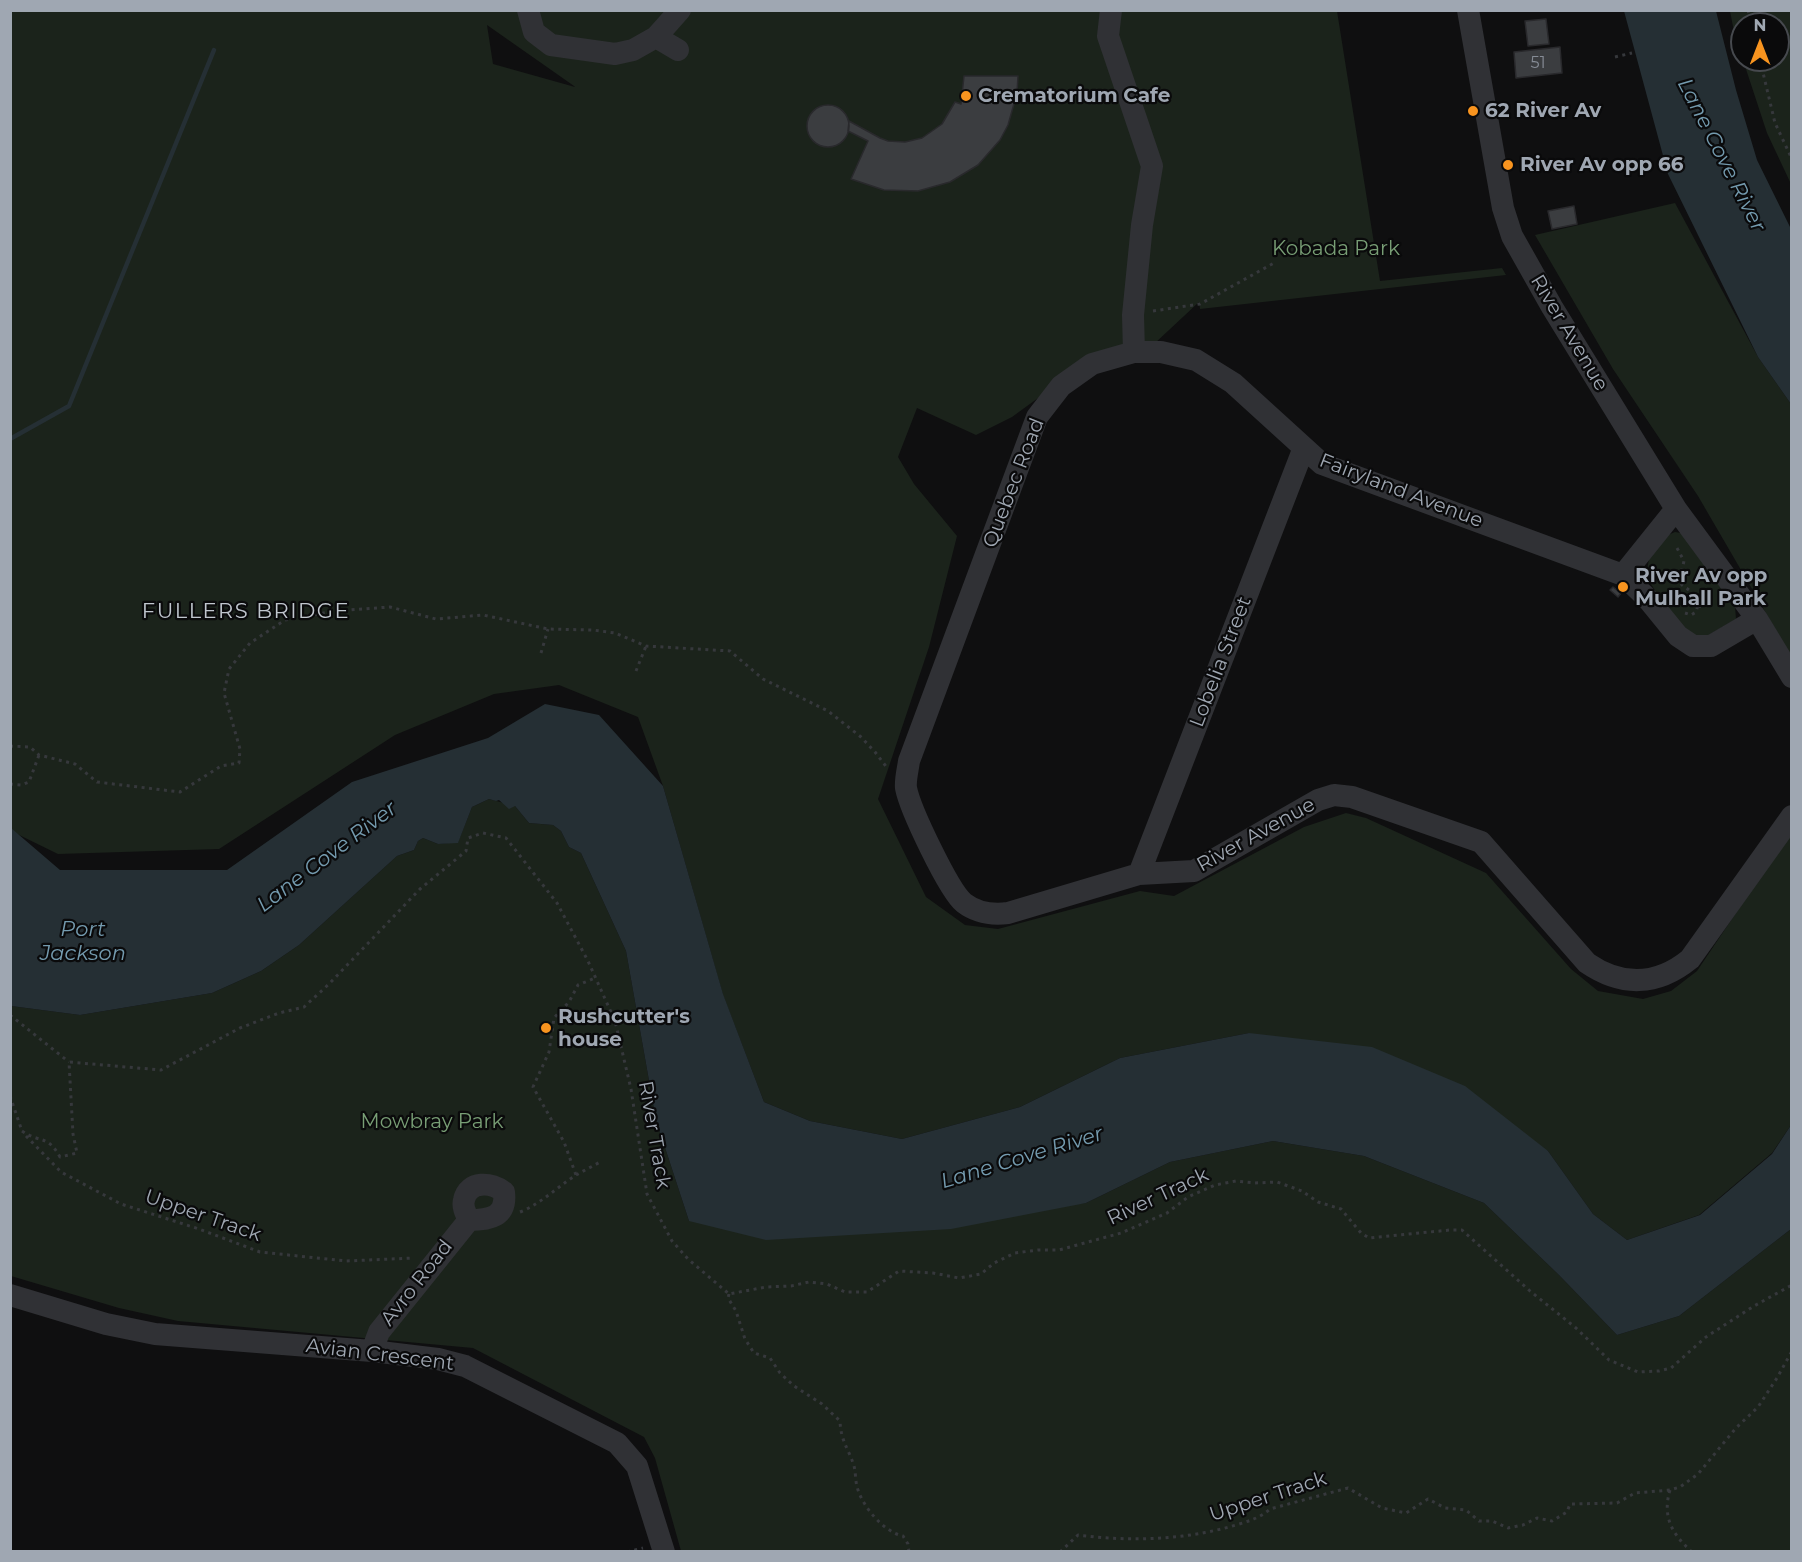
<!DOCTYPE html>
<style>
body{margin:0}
#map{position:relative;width:1802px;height:1562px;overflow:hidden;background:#0f0f10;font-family:Montserrat,sans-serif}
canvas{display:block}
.frame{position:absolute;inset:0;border:12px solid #9fa7b2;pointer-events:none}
.north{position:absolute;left:1730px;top:12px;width:60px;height:60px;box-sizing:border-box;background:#0a0a0b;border:2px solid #46494e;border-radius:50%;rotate:0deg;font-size:16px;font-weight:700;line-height:24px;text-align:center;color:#9fa7b2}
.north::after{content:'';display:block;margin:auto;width:21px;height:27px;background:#f8941f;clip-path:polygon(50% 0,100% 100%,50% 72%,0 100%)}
</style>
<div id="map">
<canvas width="1802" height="1562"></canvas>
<div class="frame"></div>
<div class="north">N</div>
</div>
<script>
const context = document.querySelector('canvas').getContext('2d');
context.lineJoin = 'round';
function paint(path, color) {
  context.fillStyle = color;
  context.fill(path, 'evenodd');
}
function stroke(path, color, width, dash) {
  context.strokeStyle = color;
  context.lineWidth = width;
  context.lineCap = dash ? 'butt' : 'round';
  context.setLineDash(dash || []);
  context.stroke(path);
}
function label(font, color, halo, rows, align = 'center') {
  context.font = font + ' Montserrat,sans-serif';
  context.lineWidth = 4.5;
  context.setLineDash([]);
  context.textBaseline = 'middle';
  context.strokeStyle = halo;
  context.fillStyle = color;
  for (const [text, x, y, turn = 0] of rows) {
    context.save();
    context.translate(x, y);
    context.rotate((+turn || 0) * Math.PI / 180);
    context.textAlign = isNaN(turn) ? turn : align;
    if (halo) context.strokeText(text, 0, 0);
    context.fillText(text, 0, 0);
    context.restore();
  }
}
const green = new Path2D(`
 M10,11H1337L1380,281L1502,268L1506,275L1200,309L1199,302L1154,344L1082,366L1012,417L976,435L917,408L898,457L914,484L957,536L929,647L878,799L926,897L965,925L998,929L1140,891L1174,896L1304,827L1346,813L1366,818L1486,873L1571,969L1598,991L1643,999L1671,991L1697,971L1791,831V1125L1772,1153L1699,1215L1627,1240L1593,1214L1548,1151L1249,1033L1120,1058L1020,1107L902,1139L810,1121L764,1102L723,995L663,786L638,717L559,685L494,694L395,735L219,849L58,854L11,831ZM487,25L574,86L575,87L493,64Z
 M1730,11H1791V184L1767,133L1743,60H1778V24H1742V58L1735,37Z
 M1675,203L1758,357L1791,404V656L1698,496L1613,369L1535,235Z
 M1675,532L1681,533L1735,606L1736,619L1702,639L1681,631L1649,581L1647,570L1649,559L1668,535Z
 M489,799L515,806L529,823L553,825L561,831L569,847L581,853L626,951L656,1120L689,1221L1086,1203L1170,1162L1273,1141L1364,1156L1484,1203L1559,1275L1617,1335L1679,1316L1791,1229V1551H681L655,1458L644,1437L473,1348L178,1321L119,1308L11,1276V1006L80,1015L212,993L261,971L299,945L397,856L414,850L418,841L423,838L438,844L458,842L472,807Z`);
const water = new Path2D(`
 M1624,11H1716L1736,90L1757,160L1791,229V404L1758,357L1668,174Z
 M545,704L599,715L663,786L723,994L764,1102L810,1121L902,1139L1020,1107L1120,1058L1249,1033L1372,1047L1465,1086L1548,1151L1593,1214L1627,1240L1700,1215L1772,1154L1791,1125V1229L1679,1316L1617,1335L1559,1275L1484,1203L1364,1156L1273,1141L1170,1162L1086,1203L951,1229L766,1240L689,1221L656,1120L626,951L581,853L569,847L561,831L553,825L529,823L515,806L509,809L499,800L496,801L489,799L472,807L458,843L438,844L423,838L418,841L414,850L397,856L299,945L261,971L212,993L80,1015L11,1006V828L60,870H227L352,782L488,738Z`);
const stream = new Path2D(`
 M10,439L69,406L214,50`);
const building = new Path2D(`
 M1546,19L1549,44L1528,46L1525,21Z
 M1560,47L1562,73L1516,78L1514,52Z
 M964,76H1018L1017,93L1008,125L1000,140L978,165L950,182L918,191L884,190L851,179L868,141L848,131L849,121L880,138L888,141L905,142L922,138L942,124L955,102L961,104Z
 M807 126a21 21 0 1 1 42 0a21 21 0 1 1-42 0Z
 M1574,206L1577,224L1552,229L1548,211Z
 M1613,587L1621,593L1618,597L1610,590Z`);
const path = new Path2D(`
 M1748,10L1751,24
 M1615,57L1632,53
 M1760,60L1775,123L1792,159
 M1153,311L1200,304L1274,263
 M1677,548L1684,561L1680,578L1682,585C1693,593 1701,597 1696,612L1691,615L1685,613
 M1681,571L1688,574
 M1698,606L1704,607L1706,597
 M541,653L548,629
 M636,671L646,646
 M10,746L30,747L39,755L75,764L97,782L180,792L221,766L239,763L240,749L224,693L229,669L250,643L285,620L335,611L390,607L436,619L483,615L548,629L593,630L615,633L646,646L730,651L763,679L828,711L861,737L875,752L888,769
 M10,784L21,785L29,782L39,755
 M10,1015L69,1062
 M10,1096L22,1131
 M22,1131C41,1144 47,1134 60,1157L77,1153L73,1134L69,1062L161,1070L240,1028L279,1013L304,1007L329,984L420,889L466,851L468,838L483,833L506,838L557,903L588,961L615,1021L631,1089L647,1194L672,1241L688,1259L729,1294L766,1287L791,1286L809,1282L827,1284L845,1292H867L899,1271L933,1273L959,1278L981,1274L994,1263L1015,1253L1038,1250H1059L1121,1233L1167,1213L1188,1197L1215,1185L1236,1181L1255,1183L1277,1182L1302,1191L1318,1202L1341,1209L1361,1233L1369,1238L1450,1230H1462L1530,1291L1576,1328L1609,1360L1638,1372L1659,1371L1671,1368L1706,1337L1754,1306L1792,1285
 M26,1136L61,1172L121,1204L199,1229L260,1252L346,1261L414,1258
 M576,1175L602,1161
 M520,1212C542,1203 556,1188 576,1175L564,1142L533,1087L549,1052L554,1018L569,1002L578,985L595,978
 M729,1294L728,1298L736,1311L745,1339L754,1353L770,1358L780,1373L794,1386L822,1404L840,1421C841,1442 848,1447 854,1466C856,1473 855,1482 858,1490C864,1508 884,1532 903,1536L908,1544L909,1552
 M1670,1490C1662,1517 1672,1534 1692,1552
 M627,1552L643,1548
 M1060,1552L1078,1535C1131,1542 1185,1540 1236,1525C1249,1521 1260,1518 1270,1509L1348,1488L1382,1508L1406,1513L1428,1499L1445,1508L1466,1510L1479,1521H1492L1508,1528L1523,1525L1537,1518L1552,1521L1567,1512L1570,1504L1617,1503L1635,1493L1670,1490L1680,1487L1698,1474L1736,1428L1758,1407L1777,1378L1792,1351`);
const minor = new Path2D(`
 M528,10L534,32L551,45L615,54L633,50L656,37
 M1111,10L1108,36L1152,166L1142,225L1133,315L1134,352
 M1468,10L1503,208L1512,236L1552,307L1676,509L1757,619L1792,677
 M678,50L656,37L680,10
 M1623,575L1676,509
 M1757,619L1711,646H1693L1678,636L1647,598L1623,575L1322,464L1233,383L1196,360L1161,352H1134L1092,364L1061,386L1037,417L909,761C908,769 905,780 906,788C910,809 949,891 964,903C977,913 992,915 1008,913L1139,874L1194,871L1318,800L1334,795L1352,797L1481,842L1587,963C1622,987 1657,986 1690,959L1792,816
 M1139,874L1303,450
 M10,1295L106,1324L155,1334L372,1351L438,1359L465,1366L617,1443L637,1466L664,1552
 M372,1351L379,1332L469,1220C466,1214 462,1207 464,1200C468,1180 492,1182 504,1192C507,1217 490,1220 469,1220`);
const markers = [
 [966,96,6,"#f8941f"],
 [1473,111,6,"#f8941f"],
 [1508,165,6,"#f8941f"],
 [1623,587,6,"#f8941f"],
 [546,1028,6,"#f8941f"]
];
const numberNames = [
 ["51",1538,63]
];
const poiNames = [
 ["Crematorium Cafe",978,96],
 ["62 River Av",1485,111],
 ["River Av opp 66",1520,165],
 ["River Av opp",1635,576],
 ["Mulhall Park",1635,599],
 ["Rushcutter's",558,1017],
 ["house",558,1040]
];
const parkNames = [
 ["Kobada Park",1336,249],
 ["Mowbray Park",432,1122]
];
const streetNames = [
 ["River Avenue",1569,333,59],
 ["Quebec Road",1014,483,-69],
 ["Fairyland Avenue",1401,491,21],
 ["Lobelia Street",1221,662,-69],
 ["River Avenue",1256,835,-29],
 ["River Track",654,1135,80],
 ["River Track",1158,1197,-25],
 ["Upper Track",203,1216,19],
 ["Avro Road",417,1283,-52],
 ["Avian Crescent",380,1355,7],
 ["Upper Track",1268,1497,-18]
];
const waterNames = [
 ["Lane Cove River",1721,155,63],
 ["Lane Cove River",327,857,-37],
 ["Port",83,930],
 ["Jackson",83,954],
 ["Lane Cove River",1022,1158,-17]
];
const neighbourhoodNames = [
 ["FULLERS BRIDGE",246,612]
];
paint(green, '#1b231b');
paint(water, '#252f34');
stroke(stream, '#252f34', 4.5);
paint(building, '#3b3d40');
stroke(building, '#29292c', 1.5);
stroke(path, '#36383c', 3, [3, 4.5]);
stroke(minor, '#303135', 22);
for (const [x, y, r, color] of markers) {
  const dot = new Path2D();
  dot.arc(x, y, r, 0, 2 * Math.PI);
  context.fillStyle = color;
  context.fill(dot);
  stroke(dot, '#0a0a0b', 2);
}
label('16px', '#868c96', null, numberNames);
label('bold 20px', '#9fa7b2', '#0a0a0b', poiNames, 'left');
label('20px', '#789e75', '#0a0a0b', parkNames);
label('20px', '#9fa7b2', '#0a0a0b', streetNames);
label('italic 21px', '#749baf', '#0a0a0b', waterNames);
context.letterSpacing = '1.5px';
label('21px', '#c0c6ce', '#0a0a0b', neighbourhoodNames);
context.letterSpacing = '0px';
</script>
